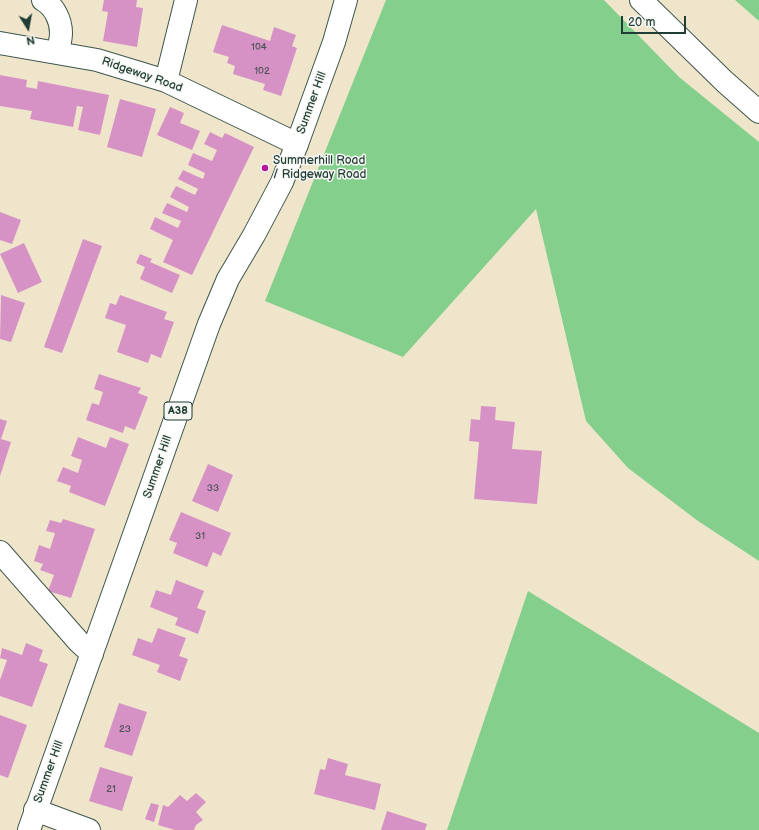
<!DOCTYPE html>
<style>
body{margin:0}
#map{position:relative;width:759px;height:830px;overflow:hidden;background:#efe5cb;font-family:"Balsamiq Sans",sans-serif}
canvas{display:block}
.north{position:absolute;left:8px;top:8px;width:40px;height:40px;-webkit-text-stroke:3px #f6f6f2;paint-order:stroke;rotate:169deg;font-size:11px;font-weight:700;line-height:16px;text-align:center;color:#1f3d34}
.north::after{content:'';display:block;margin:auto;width:14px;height:18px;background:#1f3d34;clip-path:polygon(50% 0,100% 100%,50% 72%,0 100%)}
.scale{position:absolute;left:621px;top:16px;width:65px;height:18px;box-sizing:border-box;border:2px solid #1f3d34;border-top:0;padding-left:5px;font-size:12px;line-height:14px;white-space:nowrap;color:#1f3d34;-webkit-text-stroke:3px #f6f6f2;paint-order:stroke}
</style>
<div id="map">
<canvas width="759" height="830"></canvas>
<div class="north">N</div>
<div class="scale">20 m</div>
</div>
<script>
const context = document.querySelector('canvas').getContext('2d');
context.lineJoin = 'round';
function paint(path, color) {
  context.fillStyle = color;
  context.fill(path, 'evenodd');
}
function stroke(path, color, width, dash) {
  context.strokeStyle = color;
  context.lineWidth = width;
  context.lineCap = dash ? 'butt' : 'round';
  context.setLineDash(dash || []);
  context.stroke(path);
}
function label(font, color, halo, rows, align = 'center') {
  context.font = font + ' "Balsamiq Sans",sans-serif';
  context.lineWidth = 3;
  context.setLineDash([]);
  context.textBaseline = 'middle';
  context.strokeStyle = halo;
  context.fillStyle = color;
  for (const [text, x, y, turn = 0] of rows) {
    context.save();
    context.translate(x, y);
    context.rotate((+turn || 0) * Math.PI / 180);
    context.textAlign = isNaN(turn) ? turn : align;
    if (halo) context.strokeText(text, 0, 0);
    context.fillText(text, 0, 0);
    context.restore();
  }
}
const green = new Path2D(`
 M386,0H604L679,77L759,142V561L698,521L628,468L586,421L536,209L403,357L265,301Z
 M735,0H759V21Z
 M528,591L759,733V830H447Z`);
const building = new Path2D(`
 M104,0H137L136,7L143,8L137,47L103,41L108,12L102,11Z
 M222,25L270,41L274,27L296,35L292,46L297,48L281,96L263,90L265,84L233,74L235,66L227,63L229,57L213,52Z
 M0,75L27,80L26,87L37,89L38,81L109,95L100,135L78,130L83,107L77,106L73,127L30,119L32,111L0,106Z
 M120,99L156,109L142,157L107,147Z
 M170,107L184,113L180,123L200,131L192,150L157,135Z
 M210,132L222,138L225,133L254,147L192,275L163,262L173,240L150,229L155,217L178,228L181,221L162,213L167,203L187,212L189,207L170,197L176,186L195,195L198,189L178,179L183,170L203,179L205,173L188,165L193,153L212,161L217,150L204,144Z
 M0,212L21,220L12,244L0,240Z
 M83,239L102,246L62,353L44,347Z
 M24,243L42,282L18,293L0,254Z
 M140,254L152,259L150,262L180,275L172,293L140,279L145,267L136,263Z
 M1,295L25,303L11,342L0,339Z
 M120,295L167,312L164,319L174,322L161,358L151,354L148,363L117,352L126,325L105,318L110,303L116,305Z
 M99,374L141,388L138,393L148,397L135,430L125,426L123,433L86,420L92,403L99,405L103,392L94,389Z
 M481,406L496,407L495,420L515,422L512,449L542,451L537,504L474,499L479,442L469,441L471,419L480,420Z
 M0,419L7,421L1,439L11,442L0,476Z
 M78,437L106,448L110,437L129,444L105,506L69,492L71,486L57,481L63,467L78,473L82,460L71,456Z
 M208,464L233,475L218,512L192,501Z
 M181,512L231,533L221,556L213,552L207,567L173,553L177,543L169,540Z
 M63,519L95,529L71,598L48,591L54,575L40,570L43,564L34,561L39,545L50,549L55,533L46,531L50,520L61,523Z
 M176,580L204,591L197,608L206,611L198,634L175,625L178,618L150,607L156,590L171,595Z
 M158,628L186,638L179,656L188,659L180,681L157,672L160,665L132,655L138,638L152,643Z
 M26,643L43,650L39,661L48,664L32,707L0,696V680L7,660L0,658L2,648L22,655Z
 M119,703L147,712L132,756L104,747Z
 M0,715L27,725L8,778L0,775Z
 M328,758L348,764L345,775L381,784L375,810L314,794L320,769L325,770Z
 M100,767L133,777L122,811L89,801Z
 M196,793L206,802L196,812L203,820L196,825L194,830H175L158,825L163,805L168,807L180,795L187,801Z
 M151,803L159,805L154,822L145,819Z
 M387,811L427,824L425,830H381Z`);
const minor = new Path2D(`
 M43,0C54,6 61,20 61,33C61,39 59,46 58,52
 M0,43L97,60L166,81L297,144
 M166,81L186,0
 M0,552L79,642L92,654
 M35,810L89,830`);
const major = new Path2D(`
 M641,0L725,82L759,112
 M29,830L209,324L228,279L254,235L282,182L297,144L334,42L346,0`);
const markers = [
 [265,168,4,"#b5179e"]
];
const numberNames = [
 ["104",259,47],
 ["102",262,71],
 ["33",213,488],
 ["31",200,536],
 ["23",125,729],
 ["21",111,789]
];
const shields = [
 [178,411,28]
];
const shieldNames = [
 ["A38",178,411]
];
const streetNames = [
 ["Ridgeway Road",142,75,19],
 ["Summer Hill",312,103,-70],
 ["Summer Hill",158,467,-71],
 ["Summer Hill",49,772,-70]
];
const poiNames = [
 ["Summerhill Road",273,161],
 ["/ Ridgeway Road",273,175]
];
paint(green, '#85cf8c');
paint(building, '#d792c5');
stroke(minor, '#3e564b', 24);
stroke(major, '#3e564b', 24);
stroke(minor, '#fff', 22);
stroke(major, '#fff', 22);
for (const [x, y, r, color] of markers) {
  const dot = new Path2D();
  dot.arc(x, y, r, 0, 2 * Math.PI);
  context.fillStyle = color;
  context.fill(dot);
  stroke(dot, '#f6f6f2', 1.5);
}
label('10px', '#4d5258', null, numberNames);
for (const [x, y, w] of shields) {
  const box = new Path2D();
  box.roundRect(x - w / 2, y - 9, w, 18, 3);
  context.fillStyle = '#f6f6f2';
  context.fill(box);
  stroke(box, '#1f3d34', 1);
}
label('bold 11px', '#1f3d34', null, shieldNames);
label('12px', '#1f3d34', '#f6f6f2', streetNames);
label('12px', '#1f3d34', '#f6f6f2', poiNames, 'left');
</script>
